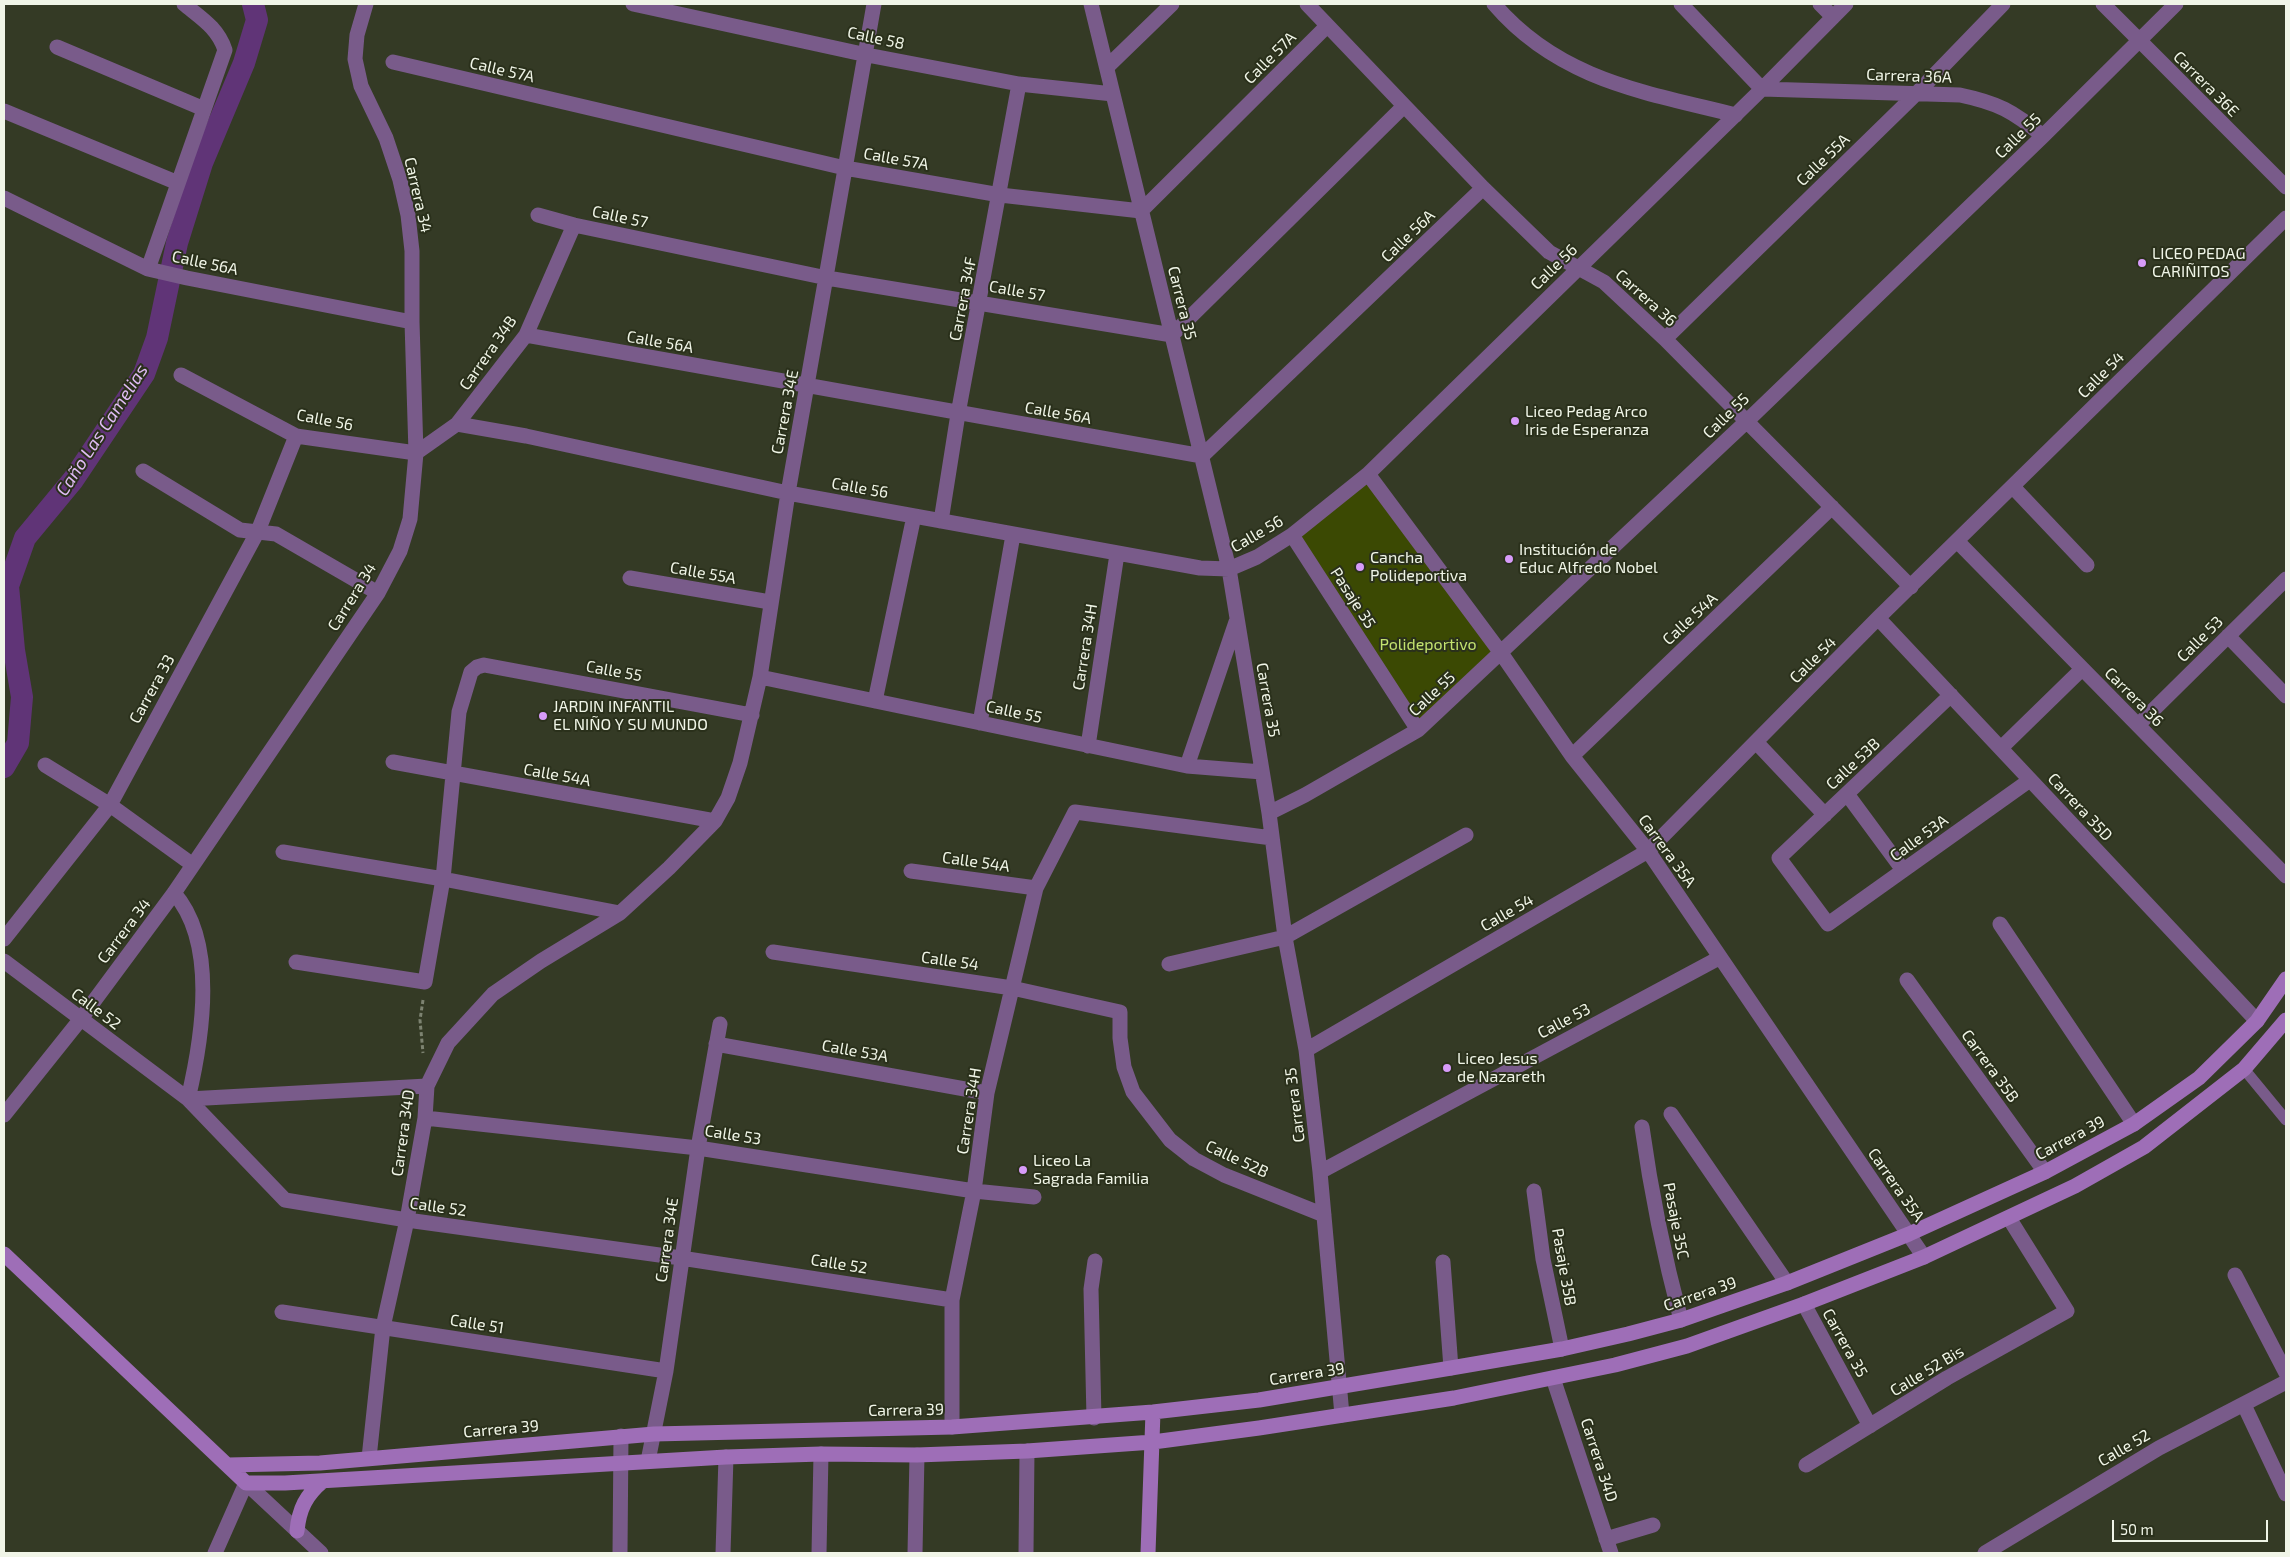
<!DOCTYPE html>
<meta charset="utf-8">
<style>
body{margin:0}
#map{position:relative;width:2290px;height:1557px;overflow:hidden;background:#343a25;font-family:"Exo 2",sans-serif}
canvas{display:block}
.frame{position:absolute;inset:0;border:5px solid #f0f5e7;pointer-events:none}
.scale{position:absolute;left:2112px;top:1520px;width:156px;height:22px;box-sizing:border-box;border:2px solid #f0f5e7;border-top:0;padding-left:6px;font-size:15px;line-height:18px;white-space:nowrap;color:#f0f5e7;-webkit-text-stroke:4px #2a301b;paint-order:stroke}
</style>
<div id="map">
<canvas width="2290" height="1557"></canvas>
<div class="frame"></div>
<div class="scale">50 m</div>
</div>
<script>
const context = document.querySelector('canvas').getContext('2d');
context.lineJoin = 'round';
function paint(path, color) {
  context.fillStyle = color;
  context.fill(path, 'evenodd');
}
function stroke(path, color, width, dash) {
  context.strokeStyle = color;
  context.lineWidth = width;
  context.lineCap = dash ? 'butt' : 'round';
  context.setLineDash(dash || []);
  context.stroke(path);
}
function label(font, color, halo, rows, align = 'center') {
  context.font = font + ' "Exo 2",sans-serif';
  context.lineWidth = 4;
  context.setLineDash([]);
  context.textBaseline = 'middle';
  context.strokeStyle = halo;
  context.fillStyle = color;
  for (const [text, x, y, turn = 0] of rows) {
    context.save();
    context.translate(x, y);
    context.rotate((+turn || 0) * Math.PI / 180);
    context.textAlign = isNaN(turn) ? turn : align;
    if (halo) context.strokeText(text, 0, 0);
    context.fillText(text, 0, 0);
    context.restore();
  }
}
const green = new Path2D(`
 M1368,474L1501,653L1418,730L1292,535Z`);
const canal = new Path2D(`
 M4,767L18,743L22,697L14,650L8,586L25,538L73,480L144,374L157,338L177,243L202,163L244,63L257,20L253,4`);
const path = new Path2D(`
 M423,1000L420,1020L423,1053`);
const lane = new Path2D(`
 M2244,1069L2286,1120`);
const street = new Path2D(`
 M633,4L867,55L1019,84L1113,94
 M1091,4L1229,569L1269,813L1285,937L1306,1050L1320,1172L1342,1415
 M1307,4L1483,188L1549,252L1604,282L1665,339L1911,587
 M1494,4C1559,80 1644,92 1736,115
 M1681,4L1762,89L1960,95C1998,103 2013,111 2043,136
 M1820,4L1833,17
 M2103,4L2286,187
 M57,47L204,109
 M393,62L845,168L1000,195L1141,211L1327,26
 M1107,67L1172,4
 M4,111L178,183
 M4,198L148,269L187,278L412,322
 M538,215L574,225L827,278L1172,335L1404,106
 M148,269L225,50C218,28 201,18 184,4
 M526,335L1202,456L1483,188
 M1665,339L1917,93L2003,4
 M181,375L296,436L416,453L457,424L526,335L574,225
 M457,424L526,436L788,493L1200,568L1229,569L1257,557L1292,535L1368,474L1762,89L1846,4
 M143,471L240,530L276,534L378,593
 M1368,474L1501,653L1572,756L1648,851L1924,1257
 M2013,487L2087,565
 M941,521L958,414L1019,84
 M1292,535L1418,730
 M1958,542L2286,876
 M630,578L770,602
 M1878,618L2257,1021
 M2228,636L2286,696
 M760,677L1187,766L1262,772
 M1951,695L1779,858L1828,924L2030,780
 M875,701L914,516
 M980,723L1013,535
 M2138,725L2286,579
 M1756,742L1825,815
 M1088,746L1117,554
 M2001,748L2082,669
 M1572,756L1832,507
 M393,762L715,821
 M45,765L110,805L193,865
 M1187,766L1236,622
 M1847,794L1903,870
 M1269,813L1305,795L1418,730L1747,421L2043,136L2176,4
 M283,852L443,879L620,913
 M911,871L1036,888
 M174,893C218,943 202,1040 188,1099L427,1086
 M2000,924L2134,1124
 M4,939L110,805L258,531L296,436
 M773,952L1012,988L1120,1012V1038L1124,1067L1133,1092L1170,1140L1194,1159L1224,1175L1324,1215
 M4,961L188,1099L285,1200L407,1220L681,1258L952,1300
 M296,962L425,982L443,879L459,712L471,672L477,667L484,665L752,715
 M1169,964L1285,937L1466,835
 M1907,980L2045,1172
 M716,1044L987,1093
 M1306,1050L1648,851L1878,618L2286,218
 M1671,1114L1787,1283
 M4,1115L80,1020L174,893L378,593L400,551L410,519L416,453L412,322V251L408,215L400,180L386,138L361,86L355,59L357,35L366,4
 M425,1118L698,1148L974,1191L1034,1197
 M1642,1127C1651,1192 1664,1256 1681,1320
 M1320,1172L1719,958
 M1534,1191L1543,1259L1562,1349
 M1443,1262L1451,1368
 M2235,1275L2286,1373
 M1804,1304L1870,1426
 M282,1312L666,1371
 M1553,1378L1611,1553
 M2244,1405L2286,1494
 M1094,1418L1091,1289L1095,1261
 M952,1427V1300L974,1191L987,1093L1036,888L1075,812L1272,838
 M369,1458L383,1327L407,1220L425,1118L427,1086L448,1043L493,994L541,961L620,913L669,868L715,821L728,798L740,763L760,677L788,493L874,4
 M648,1461L666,1371L698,1148L720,1024
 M1806,1465L1947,1378L2067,1311L2009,1218
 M1606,1539L1653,1525
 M215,1553L246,1483L321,1553
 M620,1553L621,1436
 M723,1553L726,1457
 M819,1553L821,1454
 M915,1553L917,1455
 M1026,1553L1027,1451
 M1985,1553L2159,1448L2286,1382`);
const secondary = new Path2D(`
 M4,1254L246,1483H285L726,1457L821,1454L917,1455L1027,1451L1153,1442L1259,1428L1454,1398L1615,1365L1687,1346L1804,1304L1924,1257L2075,1186L2144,1147L2244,1069L2286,1020
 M228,1465L320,1463L654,1434L952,1427L1153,1412L1259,1400L1451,1368L1562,1349L1628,1334L1681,1320L1787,1283L1909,1234L2045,1172L2134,1124L2199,1078L2257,1021L2286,979
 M297,1531C299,1509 306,1495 323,1481
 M1148,1553L1153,1412`);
const markers = [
 [2142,263,5,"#d79bf9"],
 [1515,421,5,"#d79bf9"],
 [1509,559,5,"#d79bf9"],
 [1360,567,5,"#d79bf9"],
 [543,716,5,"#d79bf9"],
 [1447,1068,5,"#d79bf9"],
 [1023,1170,5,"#d79bf9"]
];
const streetNames = [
 ["Calle 58",876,38,12],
 ["Calle 57A",1270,58,-45],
 ["Calle 57A",502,70,13],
 ["Carrera 36A",1909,76,2],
 ["Carrera 36E",2206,84,45],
 ["Calle 55",2018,136,-44],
 ["Calle 57A",896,159,10],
 ["Calle 55A",1823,160,-44],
 ["Carrera 34",418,195,77],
 ["Calle 57",620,217,12],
 ["Calle 56A",1408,236,-44],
 ["Calle 56A",205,263,12],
 ["Calle 56",1554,267,-44],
 ["Calle 57",1017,291,10],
 ["Carrera 36",1646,298,42],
 ["Carrera 34F",963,299,-79],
 ["Carrera 35",1182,303,76],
 ["Calle 56A",660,342,10],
 ["Carrera 34B",488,353,-55],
 ["Calle 54",2101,375,-45],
 ["Carrera 34E",785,412,-79],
 ["Calle 56A",1058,413,10],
 ["Calle 55",1726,416,-44],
 ["Calle 56",325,420,11],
 ["Calle 56",860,488,10],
 ["Calle 56",1257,534,-30],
 ["Calle 55A",703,573,10],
 ["Carrera 34",352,597,-58],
 ["Pasaje 35",1353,598,57],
 ["Calle 54A",1690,619,-43],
 ["Calle 53",2200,639,-45],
 ["Carrera 34H",1085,647,-81],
 ["Calle 54",1813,660,-45],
 ["Calle 55",614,671,10],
 ["Carrera 33",152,689,-61],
 ["Calle 55",1432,694,-43],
 ["Carrera 36",2134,697,45],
 ["Carrera 35",1268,700,80],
 ["Calle 55",1014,712,12],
 ["Calle 53B",1853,764,-43],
 ["Calle 54A",557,775,10],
 ["Carrera 35D",2080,807,47],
 ["Calle 53A",1919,838,-36],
 ["Carrera 35A",1667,851,54],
 ["Calle 54A",976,862,8],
 ["Calle 54",1507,913,-30],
 ["Carrera 34",124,931,-53],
 ["Calle 54",950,961,8],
 ["Calle 52",96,1009,37],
 ["Calle 53",1564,1021,-28],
 ["Calle 53A",855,1051,10],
 ["Carrera 35B",1990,1066,54],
 ["Carrera 35",1295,1105,-97],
 ["Carrera 34H",969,1111,-81],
 ["Carrera 34D",403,1133,-82],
 ["Calle 53",733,1135,9],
 ["Carrera 39",2070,1138,-28],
 ["Calle 52B",1237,1159,25],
 ["Carrera 35A",1896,1185,55],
 ["Calle 52",438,1207,8],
 ["Pasaje 35C",1676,1221,79],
 ["Carrera 34E",667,1240,-82],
 ["Calle 52",839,1264,9],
 ["Pasaje 35B",1564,1267,80],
 ["Carrera 39",1700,1294,-19],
 ["Calle 51",477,1324,9],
 ["Carrera 35",1845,1343,61],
 ["Calle 52 Bis",1927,1371,-31],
 ["Carrera 39",1307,1374,-9],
 ["Carrera 39",906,1410,-1],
 ["Carrera 39",501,1429,-5],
 ["Calle 52",2124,1448,-30],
 ["Carrera 34D",1599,1460,72]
];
const poiNames = [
 ["LICEO PEDAG",2152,254],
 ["CARIÑITOS",2152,272],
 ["Liceo Pedag Arco",1525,412],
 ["Iris de Esperanza",1525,430],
 ["Institución de",1519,550],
 ["Educ Alfredo Nobel",1519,568],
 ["Cancha",1370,558],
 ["Polideportiva",1370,576],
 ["JARDIN INFANTIL",553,707],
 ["EL NIÑO Y SU MUNDO",553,725],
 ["Liceo Jesus",1457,1059],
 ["de Nazareth",1457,1077],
 ["Liceo La",1033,1161],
 ["Sagrada Familia",1033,1179]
];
const parkNames = [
 ["Polideportivo",1428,645]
];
const waterNames = [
 ["Caño Las Camelias",102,430,-57]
];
paint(green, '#3b4903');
stroke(canal, '#603477', 22);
stroke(path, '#7d8371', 3, [4, 2.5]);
stroke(lane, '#795b8a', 11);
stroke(street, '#795b8a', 15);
stroke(secondary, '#9e6eb7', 15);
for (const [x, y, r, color] of markers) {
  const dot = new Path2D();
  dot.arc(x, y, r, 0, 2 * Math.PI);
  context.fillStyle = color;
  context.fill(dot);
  stroke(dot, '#2a301b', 2);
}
label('16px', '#f0f5e7', '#2a301b', streetNames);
label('16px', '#f0f5e7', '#2a301b', poiNames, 'left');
label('16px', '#c3e26f', '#2a301b', parkNames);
label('italic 18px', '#e0bcf5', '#2a301b', waterNames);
</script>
